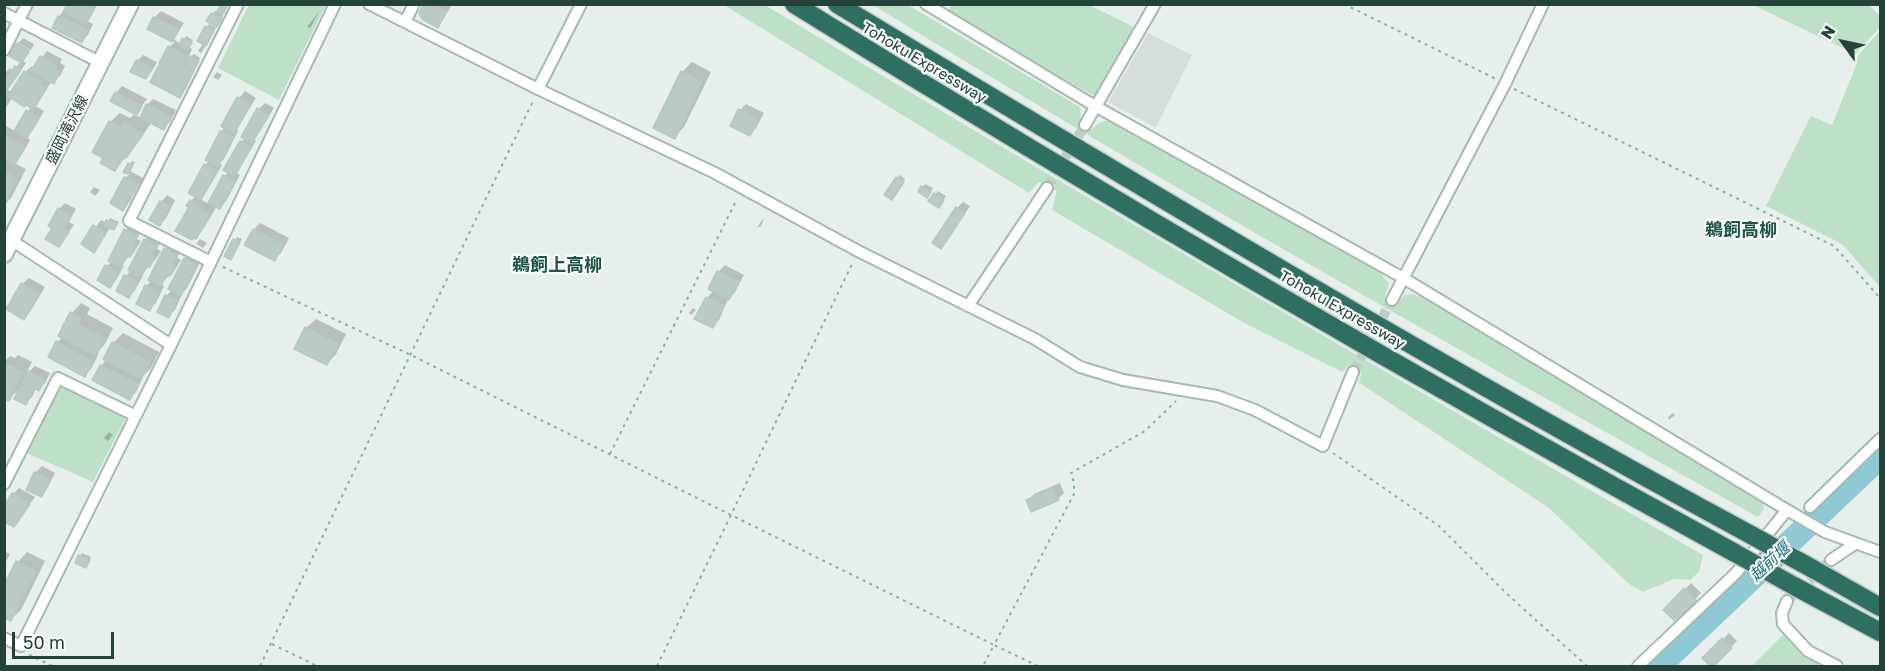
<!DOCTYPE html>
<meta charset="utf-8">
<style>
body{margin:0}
#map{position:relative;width:1885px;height:671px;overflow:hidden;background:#e6efeb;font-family:"Golos Text",sans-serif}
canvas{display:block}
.frame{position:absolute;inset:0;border:6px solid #24423a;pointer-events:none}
.north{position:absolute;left:1813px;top:12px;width:60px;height:60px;-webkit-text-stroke:4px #f7fbf9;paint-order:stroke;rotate:303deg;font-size:16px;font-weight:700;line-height:24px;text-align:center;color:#24423a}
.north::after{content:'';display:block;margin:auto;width:21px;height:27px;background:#24423a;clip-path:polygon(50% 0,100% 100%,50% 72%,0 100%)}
.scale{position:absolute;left:12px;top:632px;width:102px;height:27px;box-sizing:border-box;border:3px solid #24423a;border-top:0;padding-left:8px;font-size:18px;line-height:21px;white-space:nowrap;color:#24423a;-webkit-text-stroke:4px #f7fbf9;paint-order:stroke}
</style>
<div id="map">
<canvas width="1885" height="671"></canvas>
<div class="frame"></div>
<div class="north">N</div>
<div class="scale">50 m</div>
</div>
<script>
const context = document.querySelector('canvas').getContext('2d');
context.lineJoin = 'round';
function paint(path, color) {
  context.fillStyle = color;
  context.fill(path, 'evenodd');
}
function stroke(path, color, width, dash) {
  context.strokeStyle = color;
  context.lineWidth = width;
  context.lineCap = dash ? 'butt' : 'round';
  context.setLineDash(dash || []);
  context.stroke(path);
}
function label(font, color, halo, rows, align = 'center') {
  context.font = font + ' "Golos Text","Noto Sans JP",sans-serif';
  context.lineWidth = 4.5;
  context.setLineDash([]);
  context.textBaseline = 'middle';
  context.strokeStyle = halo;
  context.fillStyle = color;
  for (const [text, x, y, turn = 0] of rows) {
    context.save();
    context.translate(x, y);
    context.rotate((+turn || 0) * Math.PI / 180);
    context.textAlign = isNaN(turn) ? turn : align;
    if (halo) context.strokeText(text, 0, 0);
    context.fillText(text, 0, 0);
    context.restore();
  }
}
const built = new Path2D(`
 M1148,33L1192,55L1156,128L1108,102Z`);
const green = new Path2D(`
 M249,5H326L279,100L218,68Z
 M724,5H765C1075,192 1388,374 1703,555L1699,572L1690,580L1674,579L1643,592L1629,584L1549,508L1358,382L1362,374L1348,366L1342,372L1246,324L1052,210L1057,191L1039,182L1029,193Z
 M873,5H908L1080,107L1081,122L1091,130C1099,123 1104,118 1115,122L1380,273L1389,283L1385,298L1396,304L1405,295L1412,294L1425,298L1749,490L1763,502L1764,509L1758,517C1460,351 1163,184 873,5Z
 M951,5H1089L1138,29L1097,97L1044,69L947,12Z
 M1753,5H1869L1880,16V27L1855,54Z
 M1880,31V287L1842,244L1766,206L1811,116L1832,125L1857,63L1858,55Z
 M66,386L127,416L93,482L27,453L58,389Z
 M1785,633L1806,656L1820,663L1817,666H1752Z`);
const shadow = new Path2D(`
 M68,4H98L87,21L93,24L88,35L81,41L59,17Z
 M222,4H228L221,14L223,15L220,22L208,21L212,14L215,11L218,12Z
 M426,4H451V6L443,20L437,26Z
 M161,11L184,23L173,39L181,44L186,36L193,40L188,47L192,49L187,60L194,54L200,58L186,89L180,96L160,66L169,47L175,42L149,28L154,18Z
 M319,12L312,25L310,28L307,27Z
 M209,24L216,28L201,53L198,51L204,43L206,27Z
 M23,38L34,44L31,50L18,43Z
 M17,46L30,52L23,61L26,63L7,90L12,92L25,72L32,66L35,68L47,51L62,59L60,63L65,66L60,76L52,81L35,106L44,111L33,130L26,137L30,140L21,156L14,163L26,169L11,198L4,205V125L15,131L31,107L13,97L4,110V74L10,68L13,71L21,61Z
 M143,55L157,62L152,71L146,78L137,61Z
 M692,62L711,72L684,127L674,137L682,72Z
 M217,72L222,75L218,80L213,77Z
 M122,86L147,99L135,115L141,118L147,105L153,99L176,110L170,122L163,128L152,122L135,146L115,170L105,157L110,122L120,113L130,118L136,113L116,93Z
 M245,91L256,98L236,130L238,131L224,159L219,163L222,165L207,191L200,199L209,204L225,176L229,171L241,142L246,138L259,109L265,103L274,108L254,140L256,141L236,173L240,175L226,201L220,208L217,206L202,231L196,237L191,201L196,195L205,165L209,161L221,132L225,127L223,126L239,98Z
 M746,104L764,113L756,128L750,134L740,110Z
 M132,161L135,162L130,171L143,178L129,203L123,209L125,178L130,174L125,171Z
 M900,175L905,179L894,196L897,178Z
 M925,184L933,188L930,193L920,191Z
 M94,187L100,190L95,196L90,192Z
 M938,191L946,196L941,203L930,201Z
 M167,195L175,200L166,218L160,224L161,202Z
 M963,202L970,206L947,241L941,247L957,208Z
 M65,203L76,209L69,222L74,225L59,245V209Z
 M110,218L119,222L117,226L114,228L111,227L94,251L83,244L101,220L107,223Z
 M764,218L761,226L757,228L762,220Z
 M260,223L289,238L281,253L274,259L254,229Z
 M132,224L142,229L137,239L141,241L136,249L121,265L124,266L116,280L110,286L107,266L112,261L125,230Z
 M152,233L162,239L157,249L161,251L156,259L141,275L143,276L135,290L129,296L126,276L131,270H130L145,240Z
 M237,237L242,239L231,258L226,255Z
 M200,239L207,243L203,248L196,244Z
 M172,243L182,248L177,258L181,260L176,268L161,284L164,286L156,303L150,309L146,286L152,280L166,249Z
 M191,252L202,258L187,288L181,293L182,294L175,310L168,316L159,311L166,296L172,290L185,259Z
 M725,265L744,275L735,292L728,299L719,320L712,326L707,298L714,290L710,288L718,272Z
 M29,278L45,287L30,312L23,318L8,308L22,284Z
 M81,303L90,308L87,314L113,328L105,344L96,353L98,355L91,369L85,375L57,342L63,337L72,313Z
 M693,308L696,310L691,315L689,313Z
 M316,319L346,334L336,354L327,364L306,328Z
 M123,333L159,352L151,368L142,377H143L136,392L130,398L101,366L107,359L113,343Z
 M18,355L32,362L26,374L35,366L50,373L45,383L39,389L36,388L32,397L25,403L21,387L9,399L4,397V362L10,356L15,358Z
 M1673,413L1675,415L1669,420L1668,417Z
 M109,432L113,435L108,441L104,438Z
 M42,466L55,473L47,489L41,496L35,473Z
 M1060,483L1064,493L1058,499L1028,500L1034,494Z
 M19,488L35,497L14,525L13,494Z
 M4,551L10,554L4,565Z
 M27,552L45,561L21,610L11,619L18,562Z
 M82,553L91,557L86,566L80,556Z
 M1691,583L1701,593L1676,620L1665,610Z
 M1729,633L1737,641L1712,666L1704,658Z`);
const river = new Path2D(`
 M1659,666L1880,457`);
const building = new Path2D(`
 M67,4H83L94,10L86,24L63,12Z
 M221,4L227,7L223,14L217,11Z
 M424,4H431L446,12L438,28L422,19L419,13Z
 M211,13L222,18L217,27L206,21Z
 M58,16L88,30L82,43L52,28Z
 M153,17L179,30L172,42L147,29Z
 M205,26L214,31L206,46L197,41Z
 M182,38L192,43L188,50L179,45Z
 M16,43L29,50L22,63L9,56Z
 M168,46L187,56L178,73L159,63Z
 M40,56L57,66L55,70L60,72L54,84L31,71Z
 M190,56L199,61L194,70L185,64Z
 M136,60L152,68L146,79L130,72Z
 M159,65L179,75L183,66L194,71L180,98L150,82Z
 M15,66L21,70L4,94V75L7,77Z
 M24,71L41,82L39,85L46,89L33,110L26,105L24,107L8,96Z
 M681,71L702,82L675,139L653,128Z
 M115,92L142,106L137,115L110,101Z
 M237,97L251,104L234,134L221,126Z
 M146,104L170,116L164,130L140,118Z
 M257,108L269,115L252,143L241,137Z
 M738,109L759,120L750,136L730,126Z
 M26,110L39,117L27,138L14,131Z
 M109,121L121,128L124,123L143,134L126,158L124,156L115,171L100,163L103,158L92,152Z
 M220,131L233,137L218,167L205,160Z
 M4,135L25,147L15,164L4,158Z
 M240,141L251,148L235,176L223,170Z
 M128,163L133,165L128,174L123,172Z
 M204,164L217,171L201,200L188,193Z
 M4,172L17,179L4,204Z
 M223,175L235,181L220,209L208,203Z
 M124,177L138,185L123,211L110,203Z
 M896,177L904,182L892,200L884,195Z
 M921,186L931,192L927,198L918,192Z
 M934,193L944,200L939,208L928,201Z
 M190,200L194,202L192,204L210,215L196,239L194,238L192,240L175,231L189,207L186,206Z
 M160,201L170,206L160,226L149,220Z
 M956,207L965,213L941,249L932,243Z
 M58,208L71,216L64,228L69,232L59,247L45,239L52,228L48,226Z
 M106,220L117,224L114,230L104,226Z
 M93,225L106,233L94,253L81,244Z
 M124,229L137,236L132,246L136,248L130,257L127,256L121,267L108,261Z
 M253,229L283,244L275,261L244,245Z
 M144,239L157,245L152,255L155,257L150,267L147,265L141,277L128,270Z
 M233,239L240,242L231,260L224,256Z
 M164,248L177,255L172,264L176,267L170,276L167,274L161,286L148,280Z
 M184,258L197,264L181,296L168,289Z
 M105,265L119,273L110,288L97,280Z
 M717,271L739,282L729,300L708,289Z
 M124,275L138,282L129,298L116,291Z
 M21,283L39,294L24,320L6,309Z
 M145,285L159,292L150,311L136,304Z
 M165,295L177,300L169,318L157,312Z
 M706,297L724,306L713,328L694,319Z
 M70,312L81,318L78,324L105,338L96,356L58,336Z
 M305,327L338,344L327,365L294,349Z
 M56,341L93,362L85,377L48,357Z
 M112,342L150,362L141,379L103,359Z
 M7,364L24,372L9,401L4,399V367Z
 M100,365L138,384L130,400L92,380Z
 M28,371L45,380L39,391L34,388L26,405L14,399Z
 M34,472L50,479L42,497L26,490Z
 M1053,488L1059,500L1031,512L1026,500Z
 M12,493L30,504L14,527L4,522V506Z
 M78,555L90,560L86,568L75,563Z
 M16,561L36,571L11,621L4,618V585Z
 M1684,588L1696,600L1676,622L1663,610Z
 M1722,638L1732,648L1714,666H1710L1702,658Z`);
const minorTunnel = new Path2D(`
 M1047,188L1085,125
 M1353,372L1392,300
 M1787,601L1831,560`);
const path = new Path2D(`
 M1344,4L1496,79
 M1514,89L1834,246L1880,298
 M223,267L411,355L731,515L853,262
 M1333,453L1439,526L1507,594L1587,666
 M610,454L737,199
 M272,644L317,666
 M29,655L53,666
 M260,666L534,99
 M657,666L731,515L994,645L983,666
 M1038,666L994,645L1074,494V483L1071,473L1145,431L1176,401`);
const minor = new Path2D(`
 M369,4L538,89L715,173L858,251L1035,339L1080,367L1123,380L1217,396L1255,410L1323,446L1353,372
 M926,4L1095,106L1405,279L1787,510L1825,532L1880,552
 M4,13L101,63
 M405,22L414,4
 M4,50L27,4
 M538,89L581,4
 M1085,125L1155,4
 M11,240L171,345
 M211,262L129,221L238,4
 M1392,300L1505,84L1543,4
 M968,306L1047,188
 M4,484L58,378L136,416
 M1810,507L1880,439
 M1831,560L1855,544
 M1787,601L1782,613L1783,624L1808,651L1837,666
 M4,638L21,646L171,345L335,4
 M1638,666L1736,573L1787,510`);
const secondary = new Path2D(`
 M4,254L130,4`);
const motorway = new Path2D(`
 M794,4C1102,195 1417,379 1735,553
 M837,4C1139,186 1442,368 1753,536
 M1813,569L1880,607
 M1794,586L1880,632`);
const motorwayBridge = new Path2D(`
 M1753,536L1813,569
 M1735,553L1794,586`);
const streetNames = [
 ["Tohoku Expressway",924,63,31],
 ["盛岡滝沢線",67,130,-63],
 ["Tohoku Expressway",1342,310,30]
];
const waterNames = [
 ["越前堰",1770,562,-43]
];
const quarterNames = [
 ["鵜飼高柳",1741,230],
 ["鵜飼上高柳",557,265]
];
paint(built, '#d4dfda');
paint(green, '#bfe0c8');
paint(shadow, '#0003');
stroke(river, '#8ec9d4', 24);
paint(building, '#bbcac4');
stroke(building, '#b8c9c2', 1.5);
stroke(minorTunnel, '#bfccc8', 10, [10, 5]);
stroke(minor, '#a8b8b2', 14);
stroke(secondary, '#a4bbb3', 20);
stroke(motorway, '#c2cac8', 21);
stroke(path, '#86b3a5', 2, [3, 4.5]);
stroke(minor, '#fff', 10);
stroke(secondary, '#fff', 16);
stroke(motorway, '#2f6f62', 18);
stroke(motorwayBridge, '#c2cac8', 21, []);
stroke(motorwayBridge, '#2f6f62', 18);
label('15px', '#24423a', '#f7fbf9', streetNames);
label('italic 16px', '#1c6f80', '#f7fbf9', waterNames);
label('bold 18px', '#1f5548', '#f7fbf9', quarterNames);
</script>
